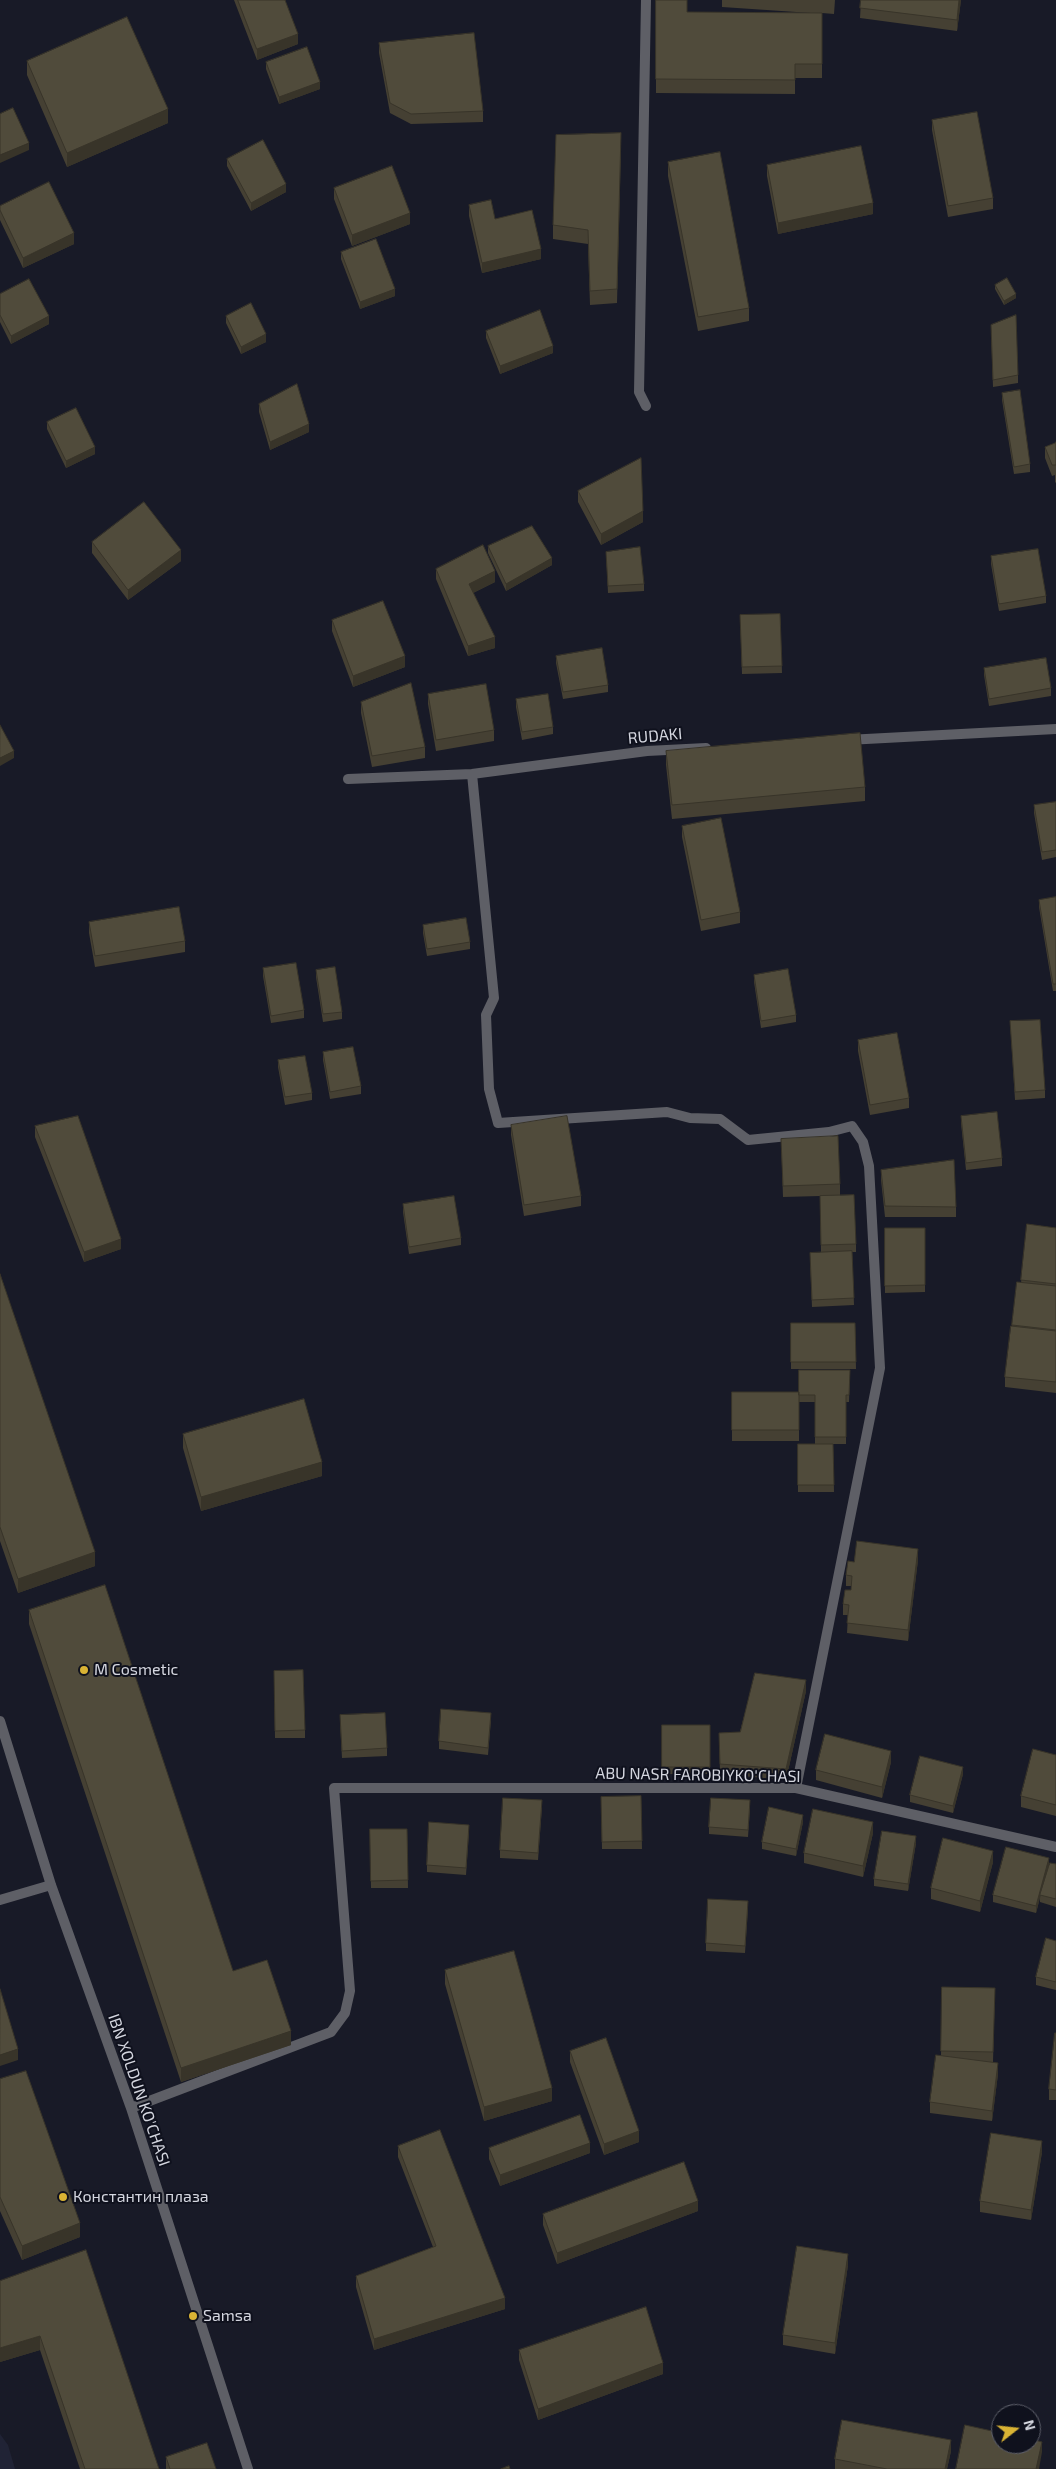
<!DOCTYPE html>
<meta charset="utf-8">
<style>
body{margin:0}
#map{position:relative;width:1056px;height:2469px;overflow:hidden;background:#181a27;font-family:"Exo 2",sans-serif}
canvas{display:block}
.north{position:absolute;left:991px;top:2404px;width:50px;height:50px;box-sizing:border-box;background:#0f111d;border:1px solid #5e606b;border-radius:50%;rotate:74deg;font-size:14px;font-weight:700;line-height:20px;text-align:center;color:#d4d6df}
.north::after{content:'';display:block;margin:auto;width:18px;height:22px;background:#d9b334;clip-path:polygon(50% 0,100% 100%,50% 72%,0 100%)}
</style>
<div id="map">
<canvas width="1056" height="2469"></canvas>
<div class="north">N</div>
</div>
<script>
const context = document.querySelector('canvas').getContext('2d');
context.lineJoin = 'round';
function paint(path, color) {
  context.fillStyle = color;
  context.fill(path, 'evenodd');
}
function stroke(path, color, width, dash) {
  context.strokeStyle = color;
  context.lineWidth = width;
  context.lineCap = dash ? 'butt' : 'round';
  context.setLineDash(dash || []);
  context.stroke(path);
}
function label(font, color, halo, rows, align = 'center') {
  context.font = font + ' "Exo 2",sans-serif';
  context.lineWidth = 4;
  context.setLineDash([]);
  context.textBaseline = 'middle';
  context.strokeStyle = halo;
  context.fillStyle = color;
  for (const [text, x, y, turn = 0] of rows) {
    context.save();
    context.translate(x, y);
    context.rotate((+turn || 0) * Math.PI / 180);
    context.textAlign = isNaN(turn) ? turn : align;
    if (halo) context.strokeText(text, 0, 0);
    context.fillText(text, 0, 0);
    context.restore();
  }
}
const built = new Path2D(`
 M0,2434L8,2445L15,2469H0Z`);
const minor = new Path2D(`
 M646,406L639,392L646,0
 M847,740L1056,729
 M472,774L494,998L486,1015L489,1089L498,1123L667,1112L690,1118L720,1119L748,1140L829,1132L852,1126L863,1142L869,1166L880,1368L796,1788
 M348,779L472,774L647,751L706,748
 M0,1721L51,1885L131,2108L248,2469
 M0,1900L51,1885
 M131,2108L331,2032L345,2013L350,1991L334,1788H796L1056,1847`);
const wall = new Path2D(`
 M234,0H285L298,44L257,60Z
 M656,0L687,12L811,13L722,7V0H835L834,14L822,13V78H795V94L656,93Z
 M861,0H961L957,31L860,18Z
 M379,43L483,111V122L411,124L390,113L379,53Z
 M27,61L168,123L67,167L27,75Z
 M266,62L320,89L279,104L266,69Z
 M932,120L993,198V209L948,217L932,130Z
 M621,147L617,303L590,305L588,244L553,239V225Z
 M227,159L286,192L251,211L227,166Z
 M668,162L749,308V321L698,331L668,176Z
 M767,165L873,214L778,234L767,176Z
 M334,188L410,224L352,246L334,199Z
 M469,205L495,219L541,259L482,273L469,216Z
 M0,206L74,244L23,268L0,220Z
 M341,252L395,296L360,309L341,259Z
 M995,285L1016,298L1004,305L995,289Z
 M0,294L49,324L11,344L0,322Z
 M226,316L266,342L241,354L226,323Z
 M486,331L553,353L500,374L486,338Z
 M991,332L1018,375V383L993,387Z
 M1002,393L1030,464V472L1014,474L1002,400Z
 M259,404L309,432L270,450L259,412Z
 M47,422L95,454L66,468L47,429Z
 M1056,442V483L1055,482V475L1052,476L1045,458V447L1055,443Z
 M578,491L643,522L601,545L578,502Z
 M92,542L181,561L128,600L92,553Z
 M488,546L552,565L506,591L488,553Z
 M606,552L644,584V591L608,593Z
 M991,556L1046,596V603L999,611L991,564Z
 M436,569L495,582L473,593L495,648L468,656L436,579Z
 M780,614L782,673L742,674L740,615Z
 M332,620L405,667L353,687L332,631Z
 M556,656L608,685V692L563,699L556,663Z
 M984,668L1051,688V696L989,706L984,675Z
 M428,694L494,730V741L436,751L428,704Z
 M516,699L553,727V734L522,740L516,707Z
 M361,702L425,747V758L372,767L361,713Z
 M666,751L865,787V801L672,819L666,765Z
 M1056,802V857L1042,860L1034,813V805Z
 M682,826L740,912V923L701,931L682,837Z
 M1056,897V991H1053L1039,907V900Z
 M89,922L185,941V952L95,967L89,933Z
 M423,925L470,942V949L427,956L423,933Z
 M263,968L304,1010V1018L271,1023L263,976Z
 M316,970L342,1012V1019L323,1022L316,977Z
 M754,975L796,1015V1022L761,1028L754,982Z
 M1010,1021L1045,1090V1098L1015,1100Z
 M858,1040L909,1098V1108L870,1115L858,1051Z
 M323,1052L361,1086V1094L330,1099L323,1060Z
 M278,1060L312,1093V1100L285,1105L278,1067Z
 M961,1116L1002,1158V1166L966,1170L961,1123Z
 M511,1125L581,1196V1206L524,1216L511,1135Z
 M35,1126L121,1249L84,1262L35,1137Z
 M781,1139L840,1184V1195L856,1244V1252H852L854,1305L812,1307L810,1260L821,1252L820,1196L783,1197Z
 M881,1170L956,1207V1217H885L881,1180Z
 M403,1204L461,1238V1245L409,1254L403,1212Z
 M1027,1224L1056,1228V1393L1005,1387V1377L1012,1326L1017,1282L1021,1283Z
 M885,1228H925V1292L885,1293Z
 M0,1274L95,1566L18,1593L0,1541Z
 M791,1323H855L856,1369H791Z
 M850,1370L849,1402H846V1444H833L834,1492H798V1444H815V1402H799V1441H732V1392H799Z
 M183,1434L322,1476L201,1511L183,1448Z
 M918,1560L908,1641L847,1633L848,1615H843V1604L851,1590V1586H846V1575L854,1562Z
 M29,1610L233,1971L291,2045L181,2082L29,1624Z
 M274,1671L305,1730V1738H275Z
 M806,1691L786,1780L720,1774L719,1733L740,1732Z
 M491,1720L488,1755L439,1749V1741Z
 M340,1722L387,1748V1756L342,1758Z
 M662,1725H710V1774H662Z
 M1056,1755V1816L1021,1807V1796Z
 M891,1762L882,1798L816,1780V1770Z
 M963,1774L953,1813L910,1802V1795Z
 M641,1796L642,1849H602L601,1797Z
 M542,1807L538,1860L500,1858V1850Z
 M750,1808L748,1837L709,1834V1827Z
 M803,1822L796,1856L762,1849V1842Z
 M370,1829H407L408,1888H371Z
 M469,1832L466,1875L427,1872V1865Z
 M873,1833L863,1877L804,1863V1853Z
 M916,1843L908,1891L874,1886V1879Z
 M993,1862L980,1912L931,1899V1888Z
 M1056,1864V1907L1040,1902V1897L1036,1913L993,1902V1895L1049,1865Z
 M748,1908L745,1953L706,1951V1943Z
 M1056,1941V1990L1036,1985V1977Z
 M445,1970L552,2101L484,2121L445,1984Z
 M942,1987L995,1988L993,2062L998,2074L992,2121L930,2113V2102L941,2055Z
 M1056,2033V2100H1049V2089Z
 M570,2051L639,2142L604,2155L570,2062Z
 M0,2079L80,2237L22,2260L0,2211Z
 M398,2146L505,2309L374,2350L356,2287V2276L433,2247L398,2157Z
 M489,2148L590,2153L500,2186L489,2159Z
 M1042,2152L1031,2220L980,2212V2201Z
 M698,2211L557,2264L543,2225V2214Z
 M848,2265L835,2354L783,2345V2335Z
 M0,2281L159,2469H80L40,2350L0,2362Z
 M519,2350L663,2374L538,2420L519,2360Z
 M951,2451L947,2469H835V2459Z
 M166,2457L216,2469H166Z`);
const shadedWall = new Path2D(`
 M959,0H961L957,31V20Z
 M298,34V44L257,60V49Z
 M320,82V89L279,104V97Z
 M168,109V123L67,167V153Z
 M29,143V150L0,163V155Z
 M286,184V192L251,211V203Z
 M873,203V214L778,234V223Z
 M410,213V224L352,246V235Z
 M74,233V244L23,268V258Z
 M541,249V259L482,273V263Z
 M395,289V296L360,309V302Z
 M1016,294V298L1004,305V301Z
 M49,316V324L11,344V336Z
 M266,334V342L241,354V347Z
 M553,346V353L500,374V366Z
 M309,424V432L270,450V442Z
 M95,447V454L66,468V461Z
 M643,511V522L601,545V534Z
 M181,550V561L128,600V590Z
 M552,558V565L506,591V584Z
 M495,571V582L469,595V584Z
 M495,637V648L468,656V646Z
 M405,656V667L353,687V676Z
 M14,751V758L0,766V758Z
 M121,1239V1249L84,1262V1252Z
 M322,1462V1476L201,1511V1497Z
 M918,1549V1560L908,1641V1630Z
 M95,1552V1566L18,1593V1579Z
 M806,1680V1691L786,1780V1769Z
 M891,1751V1762L882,1798V1787Z
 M963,1767V1774L953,1813V1806Z
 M803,1815V1822L796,1856V1849Z
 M873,1822V1833L863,1877V1866Z
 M916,1836V1843L908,1891V1884Z
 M993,1851V1862L980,1912V1901Z
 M1049,1858V1865L1036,1913V1906Z
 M291,2031V2045L181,2082V2068Z
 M18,2049V2060L0,2066V2055Z
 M998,2063V2074L992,2121V2111Z
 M552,2088V2101L484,2121V2107Z
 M639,2131V2142L604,2155V2144Z
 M1042,2141V2152L1031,2220V2210Z
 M590,2143V2153L500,2186V2175Z
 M698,2201V2211L557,2264V2253Z
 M80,2223V2237L22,2260V2246Z
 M848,2254V2265L835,2354V2343Z
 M505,2298V2309L374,2350V2339Z
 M40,2336V2350L0,2362V2348Z
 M663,2363V2374L538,2420V2409Z
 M951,2440V2451L947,2469H945Z
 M1042,2442V2452L1039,2469H1036Z`);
const building = new Path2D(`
 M238,0H285L298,34L257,49Z
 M656,0H687V12L822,13V64H795V80L656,79Z
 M861,0H959L957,20L860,8Z
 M127,17L168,109L67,153L27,61Z
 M474,33L483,111L411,114L390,103L379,43Z
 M307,47L320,82L279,97L266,62Z
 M13,108L29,143L0,155V114Z
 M977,112L993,198L948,206L932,120Z
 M621,133L617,289L590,291L588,230L553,225L556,135Z
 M263,140L286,184L251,203L227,159Z
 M861,146L873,203L778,223L767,165Z
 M720,152L749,308L698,317L668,162Z
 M392,166L410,213L352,235L334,188Z
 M49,182L74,233L23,258L0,210V206Z
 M491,200L495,219L532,210L541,249L482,263L469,205Z
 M376,239L395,289L360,302L341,252Z
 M1007,278L1016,294L1004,301L995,285Z
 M29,279L49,316L11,336L0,315V294Z
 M251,303L266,334L241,347L226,316Z
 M540,310L553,346L500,366L486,331Z
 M1016,315L1018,375L993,380L991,325Z
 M297,384L309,424L270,442L259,404Z
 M1020,390L1030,464L1014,467L1002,393Z
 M76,408L95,447L66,461L47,422Z
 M1056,442V465H1052L1045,447L1055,443Z
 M641,458L643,511L601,534L578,491Z
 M144,502L181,550L128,590L92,542Z
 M532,526L552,558L506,584L488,546Z
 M483,545L495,571L469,584L495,637L468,646L436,569Z
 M640,547L644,584L608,586L606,552Z
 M1038,549L1046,596L999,604L991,556Z
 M383,601L405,656L353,676L332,620Z
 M780,614L782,666L742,667L740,615Z
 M602,648L608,685L563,692L556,656Z
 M1046,658L1051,688L989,699L984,668Z
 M411,683L425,747L372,756L361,702Z
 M486,684L494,730L436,740L428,694Z
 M548,694L553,727L522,732L516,699Z
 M0,725L14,751L0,758Z
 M860,733L865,787L672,805L666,751Z
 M1056,802V850L1042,852L1034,805Z
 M721,818L740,912L701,920L682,826Z
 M1056,897V984H1053L1039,900Z
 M179,907L185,941L95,956L89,922Z
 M466,918L470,942L427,949L423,925Z
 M296,963L304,1010L271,1016L263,968Z
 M335,967L342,1012L323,1014L316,970Z
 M788,969L796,1015L761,1021L754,975Z
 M1040,1020L1045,1090L1015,1092L1010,1021Z
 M897,1033L909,1098L870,1105L858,1040Z
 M353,1047L361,1086L330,1092L323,1052Z
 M305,1056L312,1093L285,1097L278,1060Z
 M997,1112L1002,1158L966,1163L961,1116Z
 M78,1116L121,1239L84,1252L35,1126Z
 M567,1116L581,1196L524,1205L511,1125Z
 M838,1136L840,1184L783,1186L781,1139Z
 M954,1160L956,1207L885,1206L881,1170Z
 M854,1195L856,1244L821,1245L820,1196Z
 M454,1196L461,1238L409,1247L403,1204Z
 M1027,1224L1056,1228V1284L1021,1280Z
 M885,1228H925V1285L885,1286Z
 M852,1251L854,1298L812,1300L810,1253Z
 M0,1274L95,1552L18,1579L0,1527Z
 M1017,1282L1056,1286V1330L1012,1325Z
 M791,1323H855L856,1362H791Z
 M1011,1326L1056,1331V1382L1005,1377Z
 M799,1370H850L849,1395H846V1437H815V1395H799Z
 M732,1392H799V1430H732Z
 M304,1399L322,1462L201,1497L183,1434Z
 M798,1444H833L834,1485H798Z
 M857,1541L918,1549L908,1630L847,1623L849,1605L843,1604L845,1590H851L852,1576L846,1575L848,1561L854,1562Z
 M105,1585L233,1971L267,1960L291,2031L181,2068L29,1610Z
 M303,1670L305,1730L275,1731L274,1671Z
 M755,1673L806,1680L786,1769L720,1764L719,1733L740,1732Z
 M441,1709L491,1713L488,1748L439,1741Z
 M385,1713L387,1748L342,1751L340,1715Z
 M662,1725H710V1767H662Z
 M825,1734L891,1751L882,1787L816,1770Z
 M1033,1749L1056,1755V1805L1021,1796Z
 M920,1756L963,1767L953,1806L910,1795Z
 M641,1796L642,1841L602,1842L601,1797Z
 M503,1798L542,1800L538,1853L500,1850Z
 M711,1798L750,1800L748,1830L709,1827Z
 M769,1807L803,1815L796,1849L762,1842Z
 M813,1809L873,1822L863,1866L804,1853Z
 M429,1822L469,1825L466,1868L427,1865Z
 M370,1829H407L408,1880L371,1881Z
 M882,1831L916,1836L908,1884L874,1879Z
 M943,1838L993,1851L980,1901L931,1888Z
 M1006,1847L1049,1858L1036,1906L993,1895Z
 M1050,1863L1056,1864V1899L1040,1895Z
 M708,1899L748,1901L745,1946L706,1943Z
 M1046,1938L1056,1941V1982L1036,1977Z
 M514,1951L552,2088L484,2107L445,1970Z
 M942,1987L995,1988L993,2052L941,2051Z
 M0,1989L18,2049L0,2055Z
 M1055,2033H1056V2090L1049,2089Z
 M606,2038L639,2131L604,2144L570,2051Z
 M936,2055L998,2063L992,2111L930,2102Z
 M26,2071L80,2223L22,2246L0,2197V2079Z
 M580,2115L590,2143L500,2175L489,2148Z
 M440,2130L505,2298L374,2339L356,2276L436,2246L398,2146Z
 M991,2133L1042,2141L1031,2210L980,2201Z
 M684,2162L698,2201L557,2253L543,2214Z
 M797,2246L848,2254L835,2343L783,2335Z
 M86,2250L159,2469H85L40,2336L0,2348V2281Z
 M646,2307L663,2363L538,2409L519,2350Z
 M842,2420L951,2440L945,2469H887L835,2459Z
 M965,2425L1001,2433V2444H1031V2439L1042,2442L1036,2469H956Z
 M207,2443L216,2469H170L166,2457Z
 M509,2466L510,2469H501Z`);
const markers = [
 [84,1670,5,"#d9b334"],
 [63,2197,5,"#d9b334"],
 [193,2316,5,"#d9b334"]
];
const streetNames = [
 ["RUDAKI",655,736,-5],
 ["ABU NASR FAROBIYKO'CHASI",698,1775,1],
 ["IBN XOLDUN KO'CHASI",139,2090,71]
];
const poiNames = [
 ["M Cosmetic",94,1670],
 ["Константин плаза",73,2197],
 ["Samsa",203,2316]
];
paint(built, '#202335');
stroke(minor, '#5e5f66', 10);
paint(wall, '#454033');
paint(shadedWall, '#383429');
paint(building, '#504b3b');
stroke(building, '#383429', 1);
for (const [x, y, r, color] of markers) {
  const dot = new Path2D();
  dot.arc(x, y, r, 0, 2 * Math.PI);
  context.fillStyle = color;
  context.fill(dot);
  stroke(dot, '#0f111d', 2);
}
label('16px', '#d4d6df', '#0f111d', streetNames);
label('16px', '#d4d6df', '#0f111d', poiNames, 'left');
</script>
